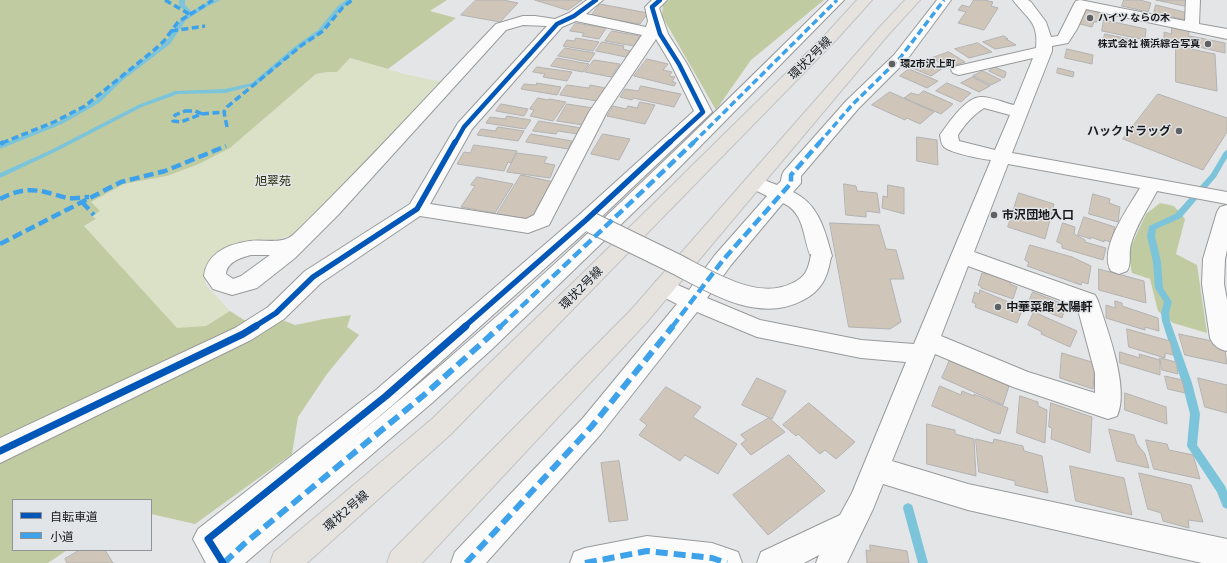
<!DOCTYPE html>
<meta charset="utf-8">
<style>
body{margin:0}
#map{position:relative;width:1227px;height:563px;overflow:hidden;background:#e3e5e7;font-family:"Exo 2","Noto Sans JP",sans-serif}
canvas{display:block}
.legend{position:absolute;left:12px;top:499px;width:140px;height:52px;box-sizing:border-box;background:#e2e5e8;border:1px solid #919396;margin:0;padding:5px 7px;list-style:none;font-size:12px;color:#18191a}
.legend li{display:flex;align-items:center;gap:8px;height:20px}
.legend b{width:20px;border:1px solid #919396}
</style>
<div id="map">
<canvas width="1227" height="563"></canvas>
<ul class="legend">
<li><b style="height:5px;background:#0057b8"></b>自転車道</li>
<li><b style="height:5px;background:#3da2ea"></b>小道</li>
</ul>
</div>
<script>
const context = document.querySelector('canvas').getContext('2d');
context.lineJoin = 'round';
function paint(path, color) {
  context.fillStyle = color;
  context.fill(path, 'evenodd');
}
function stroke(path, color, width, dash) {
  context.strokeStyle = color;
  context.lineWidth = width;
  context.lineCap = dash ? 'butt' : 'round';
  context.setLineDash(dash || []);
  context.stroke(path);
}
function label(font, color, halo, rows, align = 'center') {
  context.font = font + ' "Exo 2","Noto Sans JP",sans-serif';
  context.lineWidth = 3;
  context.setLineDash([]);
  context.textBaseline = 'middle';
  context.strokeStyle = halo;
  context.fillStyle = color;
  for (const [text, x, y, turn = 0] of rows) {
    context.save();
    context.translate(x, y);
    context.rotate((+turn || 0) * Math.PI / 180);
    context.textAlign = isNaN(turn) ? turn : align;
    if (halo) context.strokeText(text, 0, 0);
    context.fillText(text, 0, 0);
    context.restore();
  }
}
const green = new Path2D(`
 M350,58L404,74L442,82L312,220L296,234L211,260L204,273L206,285L230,311L206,326L177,329L84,226L96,220L92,216L91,202L124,184L167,176L199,164L230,148L316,74L328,72H337Z`);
const forest = new Path2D(`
 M0,0H447L430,11L456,18L388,69L350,58L337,72H328L316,74L230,148L199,164L167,176L124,184L91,202L100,211L92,216L96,219L84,226L177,328L206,326L230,311L244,320L280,319L295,325L324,319L351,315L347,327L359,335L327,374L298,417L292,454L195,524L151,514V500H13V550H67L48,563H0Z
 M669,0H824L751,60L716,110L662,16L663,5Z
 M1160,203L1174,206L1185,219L1176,254L1197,265L1207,333L1173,323L1158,311L1150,279L1132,273L1128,253L1146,214Z`);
const stream = new Path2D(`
 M179,0H185V5L192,12C201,6 209,0 221,0L208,6L186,20L170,44L123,80L99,103L62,124L0,149V145L58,122L95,101L119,78L166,42L182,18L188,14L179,5Z
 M346,0H352L341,9L322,32L298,49L256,85L225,93L178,94L142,107L55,152L0,178V173L51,150L138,105L175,91L225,89L252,83L294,47L318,30L337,7Z
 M1227,150V158L1216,177L1181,218L1156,229L1155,236L1161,262L1163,288L1172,302L1169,313L1170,321L1192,383L1200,414L1197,445L1225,486L1227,491V509L1223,507L1217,492L1187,446L1190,414L1182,383L1162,321L1161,313L1164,302L1155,288L1153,262L1147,236L1149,226L1175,214L1211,174L1224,152Z
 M908,503L912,505L913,508L928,563H918L903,508L904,505Z`);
const building = new Path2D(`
 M476,0H503L518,3L500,22L461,15Z
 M535,0H582L568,10Z
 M974,0H984L993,2L991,6L998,8L984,30L958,23L966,12L958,10L962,5L969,7Z
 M1124,0H1140L1151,3L1148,12L1122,6Z
 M1156,0H1186V6Z
 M600,4L648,13L640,24L591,16Z
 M1156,5L1188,13L1186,20L1154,13Z
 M1084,9L1103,13L1100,20H1098L1097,22H1094L1092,27L1076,23Z
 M1104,20L1146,29L1145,40L1102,31Z
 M576,23L606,28L599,39L582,36L584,33L570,31Z
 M1172,27L1189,31L1188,47L1172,43V40L1164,39V32L1171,34Z
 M612,31L640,36L634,46L605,41Z
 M1105,34L1133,40V45L1104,38Z
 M1004,36L1008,39H1006L1016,45L995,49L983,42Z
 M1190,36L1225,43V53L1190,45Z
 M576,38L599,42L593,51L563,46L567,40L574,41Z
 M602,42L624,46L623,49L630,51L626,57L596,51Z
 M978,43L992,52L969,58L955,49Z
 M1176,46L1215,54L1217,91L1176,82Z
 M565,48L595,53L589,62L558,56Z
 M1067,49L1093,55L1092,64L1065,58Z
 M949,52L965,62L948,68L932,58Z
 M557,58L589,64L583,72L551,66Z
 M647,59L668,64L663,70L672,72L669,76L675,77L672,81L676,83L674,86L634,76Z
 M922,59L943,68L931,76L910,67Z
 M594,60L620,64L611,77L585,72Z
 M537,67L572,72L567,81L543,77L545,74L533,72Z
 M995,67L1006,72L1005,77L1003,78L989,71Z
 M1058,68L1074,72L1073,77L1057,73Z
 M909,69L938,81L927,88L900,76Z
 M983,71L1001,80L991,85L973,76Z
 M973,77L990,86L979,92L961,83Z
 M537,83L561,87L557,95L521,89L524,84L536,85Z
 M947,83L971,93L961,102L936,91Z
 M567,85L589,88L590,85L605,88L597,101L560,95Z
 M641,86L681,94L674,107L633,98L632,100L620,97L625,89L638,91Z
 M924,91L953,104L941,114L904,98L911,93L918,95Z
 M890,92L934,112L920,124L907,118L905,120L872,105Z
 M1158,94L1227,118V132L1203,170L1123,139Z
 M538,98L548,100L549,99L566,102L553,121L530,116L534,110L530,109Z
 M640,102L655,105L645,124L607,116L613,106L626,109L628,106L637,108Z
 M501,104L528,109L524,116L496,111Z
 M567,104L593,108L583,125L557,121Z
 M507,116L531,120L525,129L486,123L490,117L505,119Z
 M539,121L581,128L578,134L558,131L556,134L533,131Z
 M498,127L524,131L518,141L477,135L481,129L495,131Z
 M531,134L572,141L568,149L526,142Z
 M603,134L630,139L619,160L591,154Z
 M917,137L937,140L938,165L917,161Z
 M474,145L517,151L511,163L508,162L504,171L457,164L464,152L470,153Z
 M517,153L547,157L544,163L555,165L550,178L507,172Z
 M521,175L554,182L535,217L528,219L497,214Z
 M477,177L513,184L495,213L461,207L475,186L471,185Z
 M844,184L856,186L857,191L877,193L880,213L866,211V217L846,215Z
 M888,185L904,188V214L882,208L883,196L887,197Z
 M1019,193L1054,204L1045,239L1008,227Z
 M1093,194L1110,199L1109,203L1120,207L1118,222L1089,214Z
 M1084,217L1115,227L1111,242L1104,240V242L1091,237V239L1078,235Z
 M830,223L879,225L886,249L896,250L904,279H890L901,322L890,329L849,327Z
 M1063,223L1075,227L1074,234L1085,240V242L1106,248L1103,260L1062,248V244L1057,242Z
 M1030,245L1072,257L1091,266L1088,284L1082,282L1081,285L1027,266L1029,263L1025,260Z
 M1099,269L1144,281L1146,303L1099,290Z
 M987,271L1011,280L1010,284L1017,287L1013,299L981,288V286L978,285L982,273L986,274Z
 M980,290L1023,308L1017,323L975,307L976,304L972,302L975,292L979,294Z
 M1033,292L1066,305L1062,318L1028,304Z
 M1115,301L1122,303V306L1158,318L1159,331L1145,327V330L1106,318V305L1115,308Z
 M1034,312L1077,331L1070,347L1041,334L1042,332L1028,325Z
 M1127,329L1170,341L1173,355L1165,353V358L1129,347Z
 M1179,334L1212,341L1213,345L1218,346L1220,350L1225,351L1227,364L1185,355Z
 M1120,352L1140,358L1139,354L1160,360V375L1120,363Z
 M1062,353L1095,363L1093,389L1060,378Z
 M1160,358L1176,362L1178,374L1162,370Z
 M950,360L1009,386L1003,405L942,378Z
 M1165,376L1182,380L1185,393L1168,389Z
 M757,378L786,391L772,419L742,405Z
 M1198,378L1227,385V413L1205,407Z
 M940,386L961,395L962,391L974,396V394L1008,408L1000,434L993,432L932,406Z
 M666,387L701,407L693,417L737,444L718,474L685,455L680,461L639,435L647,425L640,420Z
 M1125,393L1166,407L1167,424L1125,410Z
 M1020,396L1038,402V406L1047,410L1045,443L1017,433Z
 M809,403L855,442L836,459L825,450L820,454L798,434L796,436L783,425Z
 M1051,403L1092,417L1090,453L1051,439L1052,428L1049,427Z
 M769,418L785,432L751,455L741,444L746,440L741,435Z
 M927,424L955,430V434L974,439L976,476L927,464Z
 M1109,429L1134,435L1137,444L1145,454L1149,468L1117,461Z
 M976,439L993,443L994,439L1023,446L1024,451L1042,456L1048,493L1015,485V481L979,472Z
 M1146,440L1167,444L1169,450L1193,455L1200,479L1154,469Z
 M789,455L825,491L768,535L733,495Z
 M619,461L628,520L609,522L601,463Z
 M1070,466L1124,478L1132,515L1076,501Z
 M1139,473L1191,485L1203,522L1188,520L1189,528L1163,521L1161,513L1148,509Z
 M870,545L907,551L909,563H867L866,550L870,551Z
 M80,550H105L113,563H67L65,559Z`);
const minor = new Path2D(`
 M587,0H603L586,14L646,27L648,21L645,7L652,0H667L659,8L668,34L687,64L712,112L593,225L395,403L352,439C520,304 675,152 829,0H844L669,178L491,350L433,402L245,563H206L193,539L198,529L377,389L579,215L694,111L671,64L656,39L607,112L549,225L528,233L420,216L321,283L284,319L251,340L0,463V438L235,328L268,307L305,271L410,204L458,123L547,26L523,25L506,30L338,215L295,258L257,288L232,295L213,289L204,276C207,252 229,244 250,241C264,239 283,245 294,234C364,166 429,94 496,24L523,16H535L555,19L569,13ZM576,21L642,35L589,112L534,215L526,219L430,204L472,129L562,27ZM251,255H270L241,276L233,279L226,274C227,262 240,258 251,255Z
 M937,0H951L906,61L858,109L801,176V183L793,192C819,204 825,231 832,256L829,261L821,264L813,261C802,242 807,214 783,203L731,265L707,298L760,320L861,340L914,344L991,160C981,159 951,153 944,147C941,144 941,139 940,135C948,124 965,98 980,97C990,96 1004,103 1014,105L1033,58L959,75L953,73L951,70L953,67L1036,48C1039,21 1026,18 1013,0H1028L1031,2L1046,22L1051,37L1058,36L1074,4L1076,1L1080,0L1185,21L1186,0H1200L1199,24L1227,29V39L1086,9L1077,29L1068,43L1052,46V51L1012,153L1227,192V204L1157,191C1148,208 1136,226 1131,244C1128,254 1132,263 1127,271L1119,274L1111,271C1098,249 1128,208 1140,188L1008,164L974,252L1095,295L1098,301C1107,329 1130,389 1117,416L1108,419L1013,387L935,354L892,461L968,484L1227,539V563H1202L968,510L883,484L873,509L847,563H816L819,555L804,563H757L761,552L840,515L852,493L906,362L861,358L757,337L697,312L601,434L486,563H451L455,552L583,418L677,304L656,293L653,287L656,281L664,279L689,290L715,255L767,196L747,186L744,182L747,178L754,176L777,185L781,181L782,175L784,171L846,101L894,55ZM984,108L1010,115L995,150L959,141L958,135C965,124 973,115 984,108ZM968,266L1077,306L1095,373V393L1028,372L941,336Z
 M1227,205V250L1225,259L1224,284L1227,300V351C1218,349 1214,346 1210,338L1202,284L1203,259L1217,212L1220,207Z
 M647,536L712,543L738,552L742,563H570L574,552L585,548Z`);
const major = new Path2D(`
 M857,0H872L836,40L450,435L307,563H270L274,552L432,419L585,271L826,34Z
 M905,0H920L888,35L646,323L422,563H387L391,552L630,311L878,29Z`);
const minorBridge = new Path2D(`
 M592,223C619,236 645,249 672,262C708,280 756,313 797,292C814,284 818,273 821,256`);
const quietFar2 = new Path2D(`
 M165,0L189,14
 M171,31L205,26
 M185,111H195L202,114L181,122L173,121L175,115Z
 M202,114L224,112
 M227,127L224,112L227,107L302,45L323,31L343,7L352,0
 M2,143L54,122L85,106L153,51L164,41L178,22L213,0
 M693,143L837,0
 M819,143L852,105L900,58L944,0`);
const quietFar1 = new Path2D(`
 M0,144L4,142
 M0,199C27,185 39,190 67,198C73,199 82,197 89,197
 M82,202L94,215
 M0,244L121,182L165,171L226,146
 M500,327L694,142
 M672,327L723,260L791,183V175L820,142`);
const quiet = new Path2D(`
 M224,563L244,544L424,395L501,326
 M466,563L592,426L673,326
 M585,563L647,551L712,558L727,563`);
const cyclewayFar2 = new Path2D(`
 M660,0L652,7L660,34L679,64L703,112L669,143
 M455,143L464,127L557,24L574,16L596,0`);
const cyclewayFar1 = new Path2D(`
 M254,327L276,313L313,277L417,209L455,142
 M464,327L586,220L670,142`);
const cycleway = new Path2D(`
 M0,451L243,334L256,326
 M223,563L208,539L386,396L466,326`);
const markers = [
 [1090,18,4,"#5f6062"],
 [1208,44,4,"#5f6062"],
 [892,64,4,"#5f6062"],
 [1179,131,4,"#5f6062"],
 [994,215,4,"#5f6062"],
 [998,307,4,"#5f6062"]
];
const farPoinames = [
 ["ハイツ ならの木",1098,18],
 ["株式会社 横浜綜合写真",1200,44,"right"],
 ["環2市沢上町",900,64]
];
const streetNames = [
 ["環状2号線",810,58,-45],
 ["環状2号線",581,288,-45],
 ["環状2号線",346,511,-41]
];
const poiNames = [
 ["ハックドラッグ",1171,131,"right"],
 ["市沢団地入口",1002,215],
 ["中華菜館 太陽軒",1006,307]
];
const parkNames = [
 ["旭翠苑",273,181]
];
paint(green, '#dae1c6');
paint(forest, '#c1cba1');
paint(stream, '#7cc4da');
paint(building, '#cfc5b9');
stroke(building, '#b2b2b3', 1);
stroke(minor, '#989a9b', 2);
stroke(major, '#c2c3c4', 2);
paint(minor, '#fbfbfb');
paint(major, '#e6e2de');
stroke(minorBridge, '#989a9b', 22, []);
stroke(minorBridge, '#fbfbfb', 20);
stroke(quietFar2, '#3da2ea', 3.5, [7, 3.5]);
stroke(quietFar1, '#3da2ea', 4.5, [10, 4.5]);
stroke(quiet, '#3da2ea', 6, [12, 6]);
stroke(cyclewayFar2, '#0057b8', 4.5);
stroke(cyclewayFar1, '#0057b8', 5.5);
stroke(cycleway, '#0057b8', 7);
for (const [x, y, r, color] of markers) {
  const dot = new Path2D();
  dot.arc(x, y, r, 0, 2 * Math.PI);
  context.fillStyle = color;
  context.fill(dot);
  stroke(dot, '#e2e5e8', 1.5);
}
label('bold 10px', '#18191a', '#e2e5e8', farPoinames, 'left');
label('12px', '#18191a', '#e2e5e8', streetNames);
label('bold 12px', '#18191a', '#e2e5e8', poiNames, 'left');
label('12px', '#292f0d', '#e2e5e8', parkNames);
</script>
